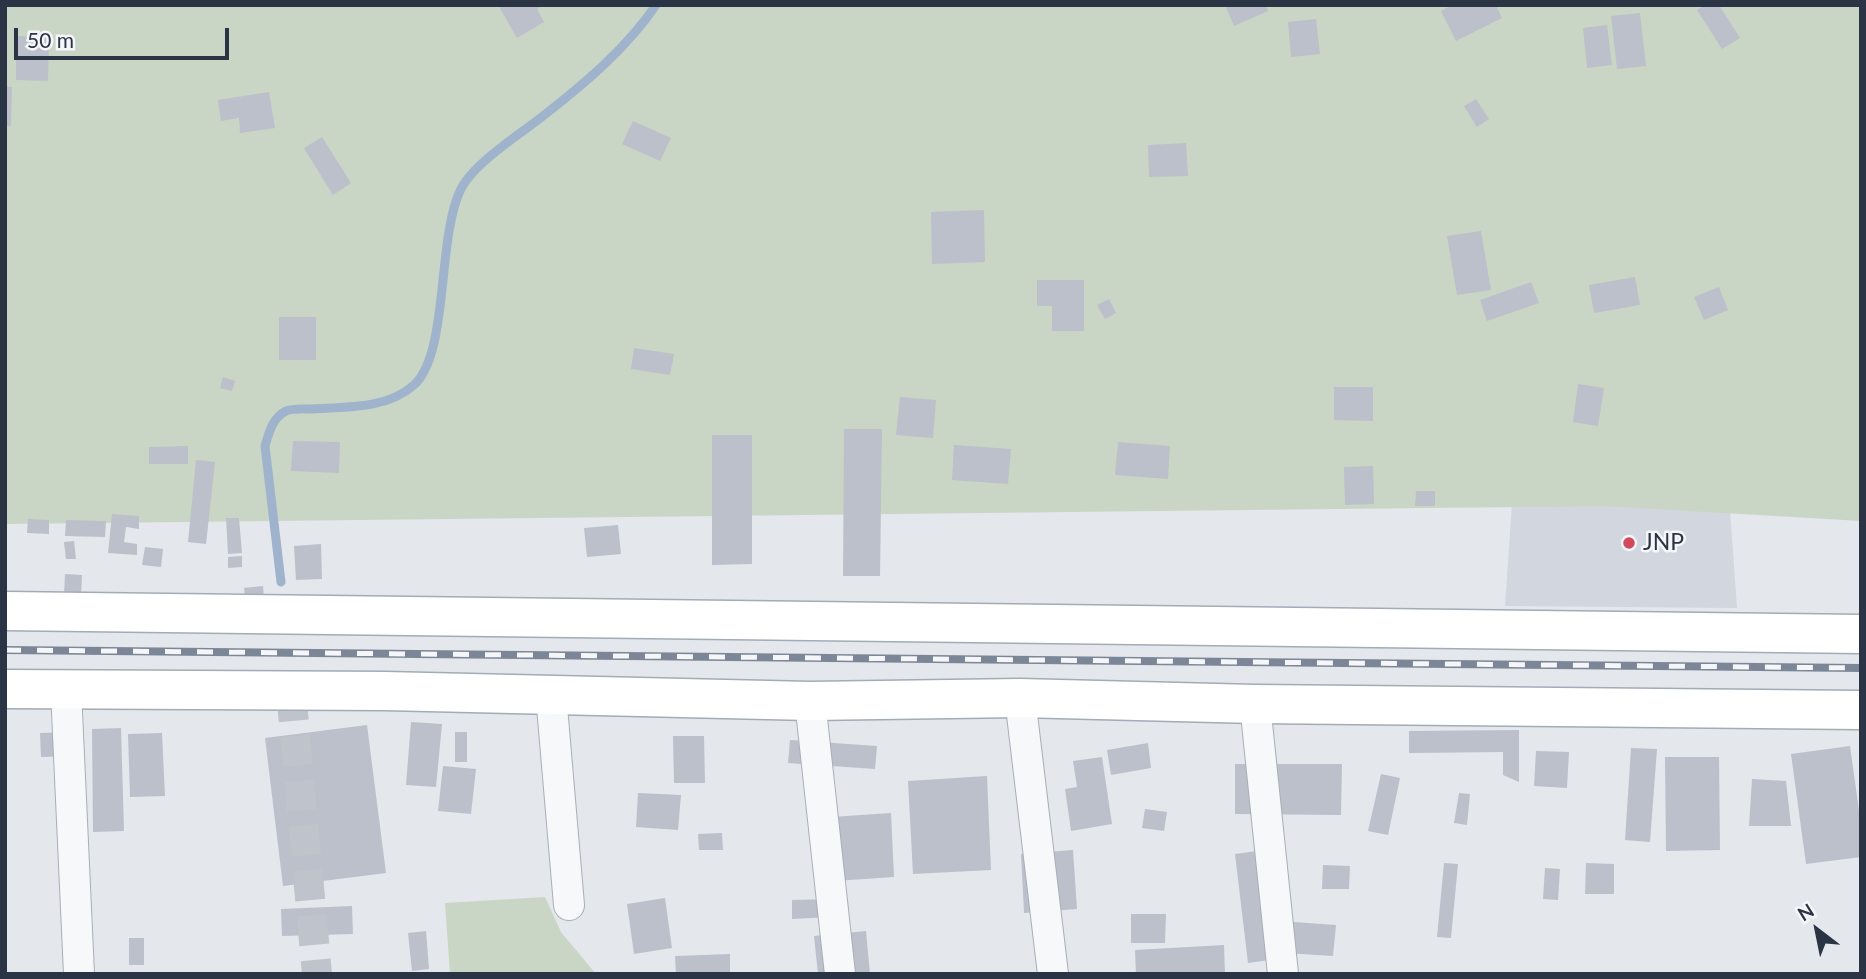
<!DOCTYPE html>
<style>
body{margin:0}
#map{position:relative;width:1866px;height:979px;overflow:hidden;background:#e4e7ec;font-family:Lato,sans-serif}
canvas{display:block}
.frame{position:absolute;inset:0;border:7px solid #2b3445;pointer-events:none}
.north{position:absolute;left:1782px;top:895px;width:70px;height:70px;-webkit-text-stroke:5px #f4f6f9;paint-order:stroke;rotate:328deg;font-size:19px;font-weight:700;line-height:28px;text-align:center;color:#2b3445}
.north::after{content:'';display:block;margin:auto;width:24px;height:32px;background:#2b3445;clip-path:polygon(50% 0,100% 100%,50% 72%,0 100%)}
.scale{position:absolute;left:14px;top:28px;width:215px;height:32px;box-sizing:border-box;border:4px solid #2b3445;border-top:0;padding-left:9px;font-size:21px;line-height:24px;white-space:nowrap;color:#2b3445;-webkit-text-stroke:5px #f4f6f9;paint-order:stroke}
</style>
<div id="map">
<canvas width="1866" height="979"></canvas>
<div class="frame"></div>
<div class="north">N</div>
<div class="scale">50 m</div>
</div>
<script>
const context = document.querySelector('canvas').getContext('2d');
context.lineJoin = 'round';
function paint(path, color) {
  context.fillStyle = color;
  context.fill(path, 'evenodd');
}
function stroke(path, color, width, dash) {
  context.strokeStyle = color;
  context.lineWidth = width;
  context.lineCap = dash ? 'butt' : 'round';
  context.setLineDash(dash || []);
  context.stroke(path);
}
function label(font, color, halo, rows, align = 'center') {
  context.font = font + ' Lato,sans-serif';
  context.lineWidth = 5;
  context.setLineDash([]);
  context.textBaseline = 'middle';
  context.strokeStyle = halo;
  context.fillStyle = color;
  for (const [text, x, y, turn = 0] of rows) {
    context.save();
    context.translate(x, y);
    context.rotate((+turn || 0) * Math.PI / 180);
    context.textAlign = isNaN(turn) ? turn : align;
    if (halo) context.strokeText(text, 0, 0);
    context.fillText(text, 0, 0);
    context.restore();
  }
}
const built = new Path2D(`
 M1513,489L1729,496L1737,608L1505,606Z`);
const green = new Path2D(`
 M5,5H1861V521L1604,506L5,524Z
 M545,897L561,932L596,974H450L445,903Z`);
const stream = new Path2D(`
 M281,582L265,446C269,433 272,418 286,411C292,408 305,409 312,409C346,407 387,409 414,385C449,353 437,240 460,191C472,164 519,135 543,116C584,84 626,49 656,5`);
const building = new Path2D(`
 M498,5H543L537,9L544,22L517,38Z
 M1225,5H1266L1268,11L1234,26Z
 M1452,5H1496L1502,18L1456,41L1441,11Z
 M1705,5H1719L1740,38L1722,49L1697,10Z
 M1640,13L1646,66L1617,69L1611,16Z
 M1316,19L1320,54L1291,57L1288,22Z
 M1607,25L1612,65L1587,68L1583,28Z
 M16,36L49,37L48,81L16,80Z
 M5,87H12L11,126H5Z
 M269,92L275,128L240,133L239,118L221,121L218,100Z
 M1476,99L1489,119L1477,127L1464,106Z
 M633,121L671,138L660,161L622,144Z
 M322,137L351,183L333,195L304,148Z
 M1186,143L1188,176L1149,177L1148,145Z
 M984,210L985,262L932,264L931,212Z
 M1481,231L1491,290L1457,295L1447,236Z
 M1635,277L1640,305L1594,313L1589,285Z
 M1037,280H1084V331H1052V306H1037Z
 M1531,282L1539,303L1487,321L1480,300Z
 M1719,287L1728,310L1704,320L1694,297Z
 M1109,299L1116,313L1105,319L1097,305Z
 M279,317H316V360H279Z
 M634,348L674,354L670,375L631,369Z
 M223,377L235,381L232,391L220,388Z
 M1578,384L1604,388L1598,426L1573,422Z
 M1334,387H1373V421L1334,420Z
 M900,397L936,400L933,438L896,435Z
 M844,429H882L880,576H843Z
 M712,435H752V564L712,565Z
 M293,441L340,442L339,473L291,471Z
 M1118,442L1170,446L1168,479L1115,475Z
 M954,445L1011,449L1008,484L952,480Z
 M188,446V464H149V447Z
 M196,460L215,462L206,544L188,542Z
 M1373,466L1374,504L1345,505L1344,467Z
 M1416,491H1435V506H1415Z
 M112,514L139,516V529L126,527L124,542L137,544V555L108,553Z
 M226,518H239L242,553L228,554Z
 M28,519L49,520V534L27,533Z
 M66,520L106,521L105,537L65,536Z
 M618,525L621,554L587,557L584,528Z
 M74,541L76,559H66L64,542Z
 M321,544L322,579L296,580L294,546Z
 M145,547L163,549L161,567L142,565Z
 M242,556V567L228,568V557Z
 M65,574L82,575L81,596L64,595Z
 M263,586L264,599L245,597L244,588Z
 M411,722L442,724L436,787L406,785Z
 M367,725L386,873L283,886L265,738Z
 M121,728L124,831L93,832L92,729Z
 M1519,730V782L1503,775V752L1409,753V731Z
 M75,732L76,756L41,757L40,733Z
 M455,732H467V762H455Z
 M162,733L165,796L130,797L128,734Z
 M673,736H704L705,783H674Z
 M790,740L877,746L875,769L788,763Z
 M1148,743L1151,768L1111,775L1107,750Z
 M1850,746L1861,825V857L1806,864L1791,754Z
 M1631,748L1657,749L1650,842L1625,840Z
 M1536,751L1569,752L1567,788L1534,786Z
 M1102,757L1112,824L1071,831L1065,789L1077,787L1073,761Z
 M1665,757H1719L1720,850L1666,851Z
 M1235,764H1342L1341,815L1235,814Z
 M443,766L476,769L471,814L438,811Z
 M1381,774L1400,778L1388,835L1368,831Z
 M987,776L991,870L913,874L908,781Z
 M1752,779L1786,781L1791,826H1749Z
 M638,793L681,795L678,830L636,827Z
 M1459,793L1470,794L1467,825L1454,823Z
 M1145,809L1167,812L1164,831L1142,828Z
 M891,813L894,877L835,881L831,817Z
 M722,833L723,850H699L698,834Z
 M1073,850L1077,909L1024,913L1021,854Z
 M1257,851L1265,920L1336,925L1333,956L1269,952L1270,960L1248,963L1235,854Z
 M1444,863L1458,864L1451,938L1437,937Z
 M1586,863L1614,864V894H1585Z
 M1323,865L1350,866L1349,889H1322Z
 M1545,868L1560,869L1558,900L1543,899Z
 M665,898L672,948L634,954L627,904Z
 M829,899L830,917L792,919V900Z
 M352,906L353,934L282,936L281,909Z
 M1131,914H1166L1165,943H1131Z
 M426,931L429,969L412,971L408,933Z
 M866,931L870,974H818L814,936Z
 M129,938H144V965H129Z
 M1224,945L1225,974H1136L1135,950Z
 M730,954V974H676L675,956Z`);
const minorTunnel = new Path2D(`
 M291,691L317,974`);
const minor = new Path2D(`
 M66,690L79,974
 M551,695L569,905
 M1020,698L1053,974
 M810,701L840,974
 M1255,704L1283,974`);
const major = new Path2D(`
 M5,611L1861,634
 M5,689L385,691L810,701L1020,698L1255,704L1861,710`);
const rail = new Path2D(`
 M5,650L1861,668`);
const markers = [
 [1629,543,7,"#d1495b"]
];
const poiNames = [
 ["JNP",1643,543]
];
paint(built, '#d2d6de');
paint(green, '#c9d6c5');
stroke(stream, '#9fb4cc', 9);
paint(building, '#bbc0ca');
stroke(minorTunnel, '#bfc3cb', 30, [30, 15]);
stroke(minor, '#a9aeb7', 32);
stroke(major, '#a3abb8', 41);
stroke(minor, '#f7f8fa', 30);
stroke(major, '#fff', 38);
stroke(rail, '#7d8696', 8);
stroke(rail, '#f4f6f9', 5, [16]);
for (const [x, y, r, color] of markers) {
  const dot = new Path2D();
  dot.arc(x, y, r, 0, 2 * Math.PI);
  context.fillStyle = color;
  context.fill(dot);
  stroke(dot, '#f4f6f9', 2.5);
}
label('23px', '#2b3445', '#f4f6f9', poiNames, 'left');
</script>
